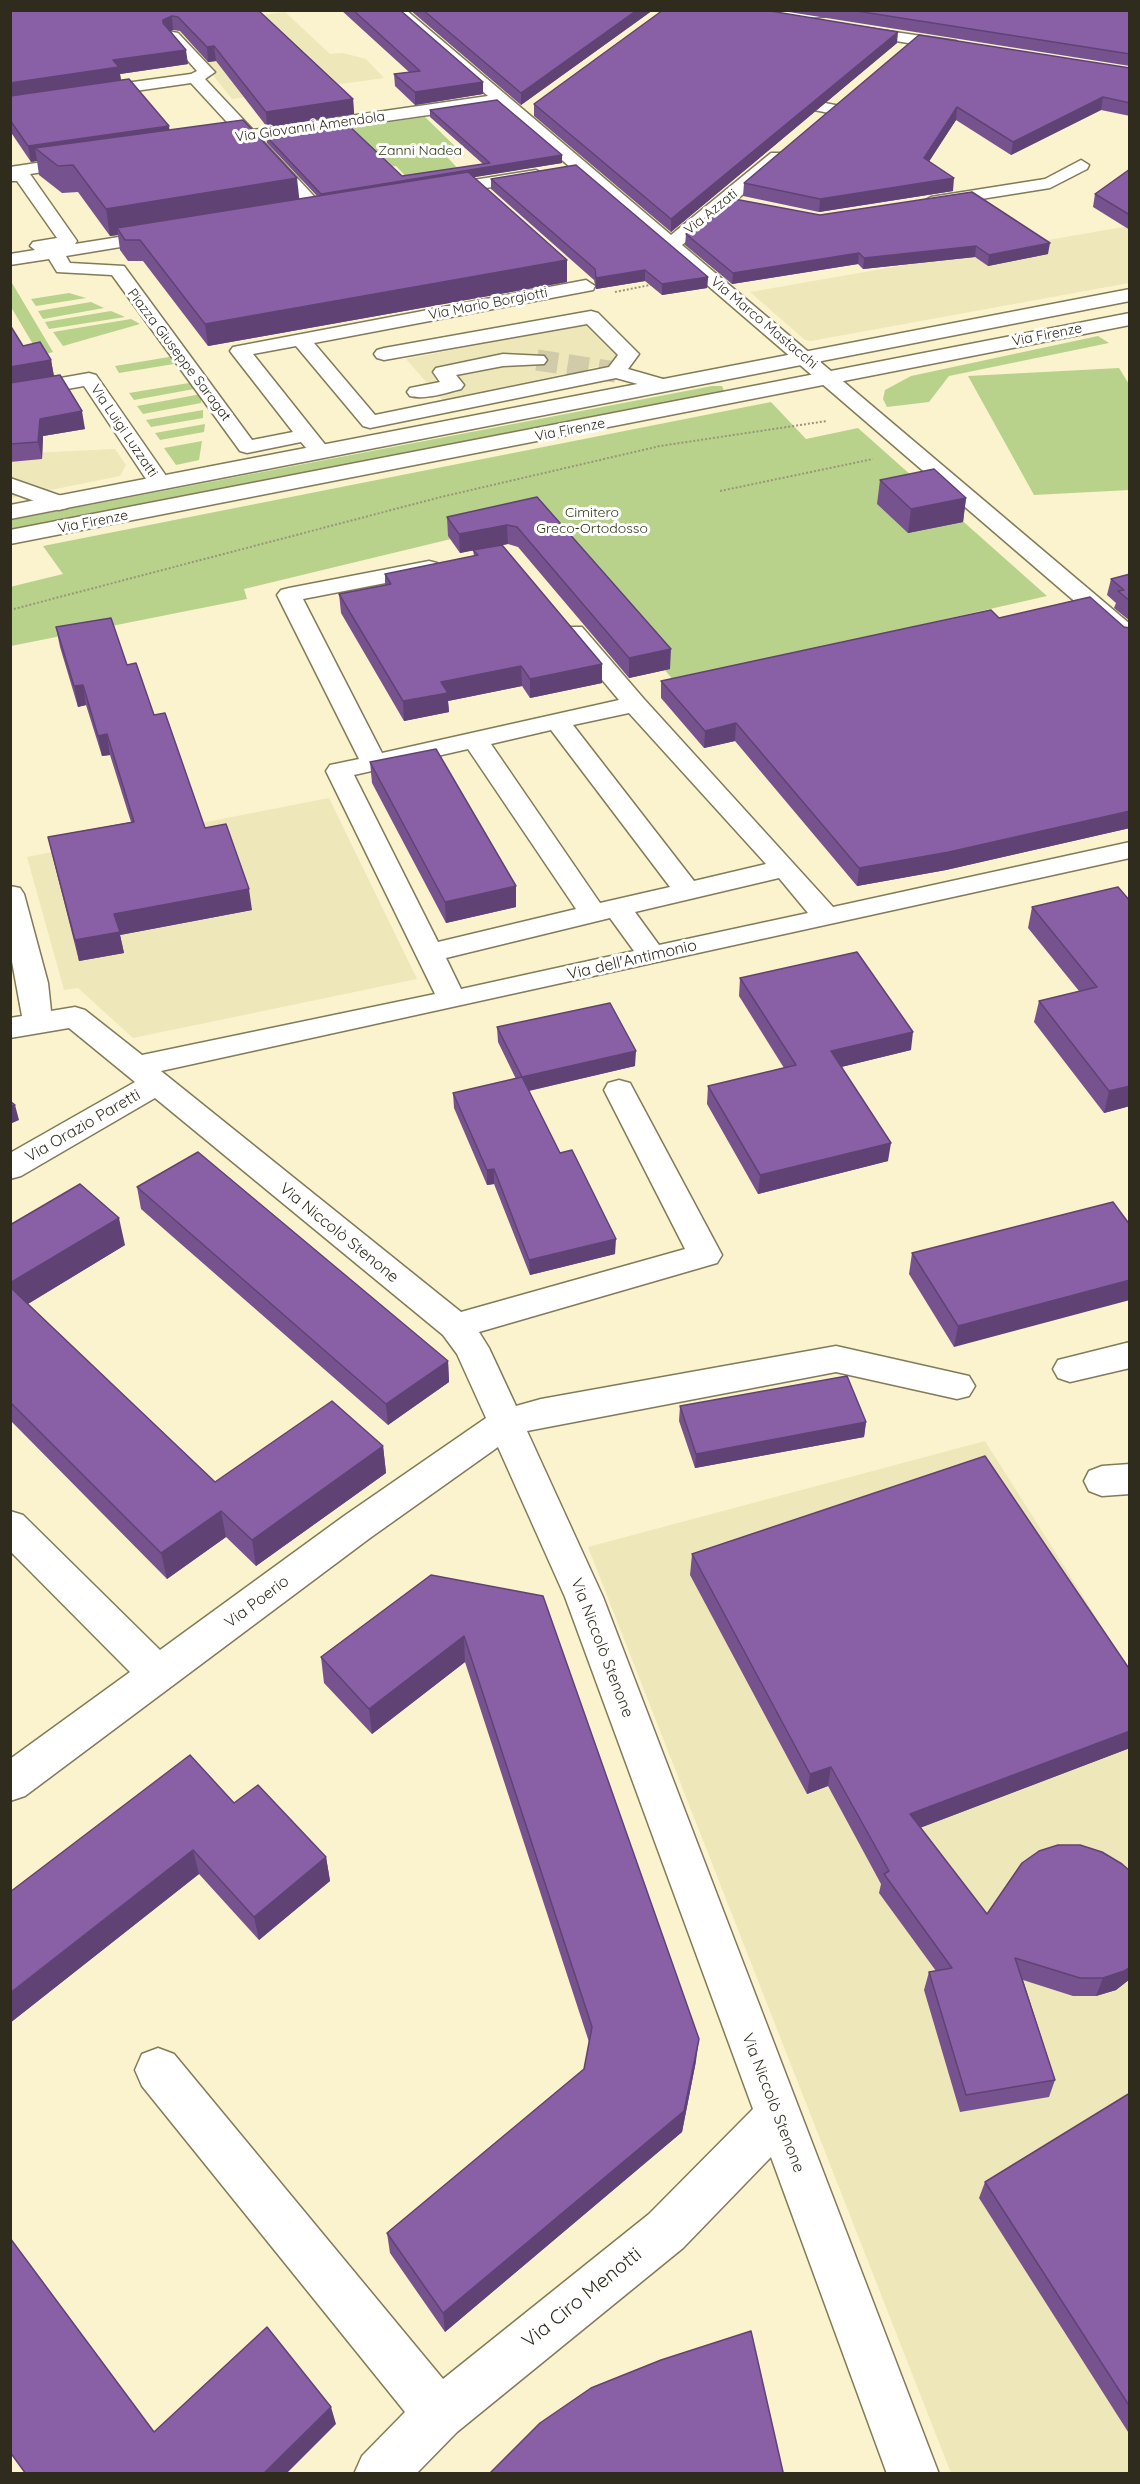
<!DOCTYPE html>
<meta charset="utf-8">
<style>
body{margin:0}
#map{position:relative;width:1140px;height:2484px;overflow:hidden;background:#faf3cd;font-family:Quicksand,sans-serif}
canvas{display:block}
.frame{position:absolute;inset:0;border:12px solid #2f2c1e;pointer-events:none}
</style>
<div id="map">
<canvas width="1140" height="2484"></canvas>
<div class="frame"></div>
</div>
<script>
const context = document.querySelector('canvas').getContext('2d');
context.lineJoin = 'round';
function paint(path, color) {
  context.fillStyle = color;
  context.fill(path, 'evenodd');
}
function stroke(path, color, width, dash) {
  context.strokeStyle = color;
  context.lineWidth = width;
  context.lineCap = dash ? 'butt' : 'round';
  context.setLineDash(dash || []);
  context.stroke(path);
}
function label(font, color, halo, rows, align = 'center') {
  context.font = font + ' Quicksand,sans-serif';
  context.lineWidth = 6;
  context.setLineDash([]);
  context.textBaseline = 'middle';
  context.strokeStyle = halo;
  context.fillStyle = color;
  for (const [text, x, y, turn = 0] of rows) {
    context.save();
    context.translate(x, y);
    context.rotate((+turn || 0) * Math.PI / 180);
    context.textAlign = isNaN(turn) ? turn : align;
    if (halo) context.strokeText(text, 0, 0);
    context.fillText(text, 0, 0);
    context.restore();
  }
}
const built = new Path2D(`
 M285,12L330,54L343,53L366,59L384,78L232,99L184,39L187,38L169,24L203,23Z
 M1129,226V283L811,341L805,340L750,292Z
 M592,323L617,351L615,363L442,400L406,359Z
 M115,449L126,465L120,476L11,498V454Z
 M329,798L417,979L133,1038L78,988L64,990L27,857Z
 M985,1441L1129,1669V2473H951L588,1547Z`);
const green = new Path2D(`
 M425,117L465,156L448,158L465,176L412,183L396,166L301,180L289,166L359,156L335,130Z
 M10,283H12L53,352L40,356L11,307Z
 M69,293L86,298L36,306L31,299Z
 M91,302L104,308L43,319L38,311Z
 M111,311L125,317L49,329L45,322Z
 M131,319L140,324L63,346L53,332Z
 M1098,336L1109,343L949,376L929,402L887,407L883,399L885,390L911,376Z
 M175,356L180,363L119,373L115,366Z
 M1119,368L1129,384V490L1034,495L968,376Z
 M195,382L194,389L134,400L129,393Z
 M712,386H722L724,391L11,531V520Z
 M201,394V403L143,414L137,406Z
 M771,402L806,439L858,428L1047,596L674,681L538,518L244,589L247,599L11,646L10,587L63,574L43,546Z
 M203,410V418L151,427L146,420Z
 M205,424L204,432L160,440L155,433Z
 M202,441L199,460L176,465L164,448Z`);
const minorTunnel = new Path2D(`
 M537,360L616,372`);
const path = new Path2D(`
 M615,292L655,284
 M720,491L873,459
 M10,610L441,497L660,446L827,421`);
const minor = new Path2D(`
 M390,10H406L671,235L771,153H783L785,157L783,161L682,245L1130,624V644L1122,642L498,105L261,139L323,206L326,210L317,215L311,214L245,141L208,145L206,141L208,137L237,133L191,83L10,109V99L191,74L197,71L166,36L173,32L178,33L212,69L215,72L205,79L253,130L488,96Z
 M795,10H851V11L844,15L768,21L761,17L768,13Z
 M853,26L956,41L964,46L956,51L848,33L846,30Z
 M815,101L840,106L842,109L834,114L809,109L807,106Z
 M83,156L91,161L89,165L30,174L77,241L75,244L163,230L172,235L163,240L66,256L70,263L124,266L252,440L293,432L233,355L230,351L233,347L586,280L595,286L593,290L314,343L375,415L609,367L618,355L587,324L384,360L377,358L374,354L377,350L384,348L591,311L598,313L639,354L628,369L670,381L673,385L670,389L663,391L616,378L370,428L363,426L296,346L253,354L331,452L327,456H313L301,442L247,453L240,451L112,275L57,272L49,259L10,265V254L35,250L30,246L33,242L57,238L17,181H10V167Z
 M1081,160L1089,165L1087,169L1050,188L931,207L922,202L931,197L1045,179Z
 M536,170L545,175L542,179L436,196L427,191L436,186Z
 M503,354L544,356L547,360L544,364L503,366L456,375L464,385L461,389C446,393 425,400 410,396L407,392L410,388L440,382L433,372L436,368Z
 M89,373L96,375L171,483L168,488H152L84,386L10,399V387Z
 M10,478L67,498L70,503L67,508L59,510L10,492Z
 M429,561L437,563L440,568L437,573L303,599L382,753L619,700L562,632L566,627H582L644,699L833,907L1130,842V858L161,1071L461,1312L685,1249L604,1090L608,1083L619,1080L630,1083L722,1255L717,1263L479,1332L489,1348L516,1406L541,1399L836,1346L969,1376L975,1386L969,1396L957,1399L836,1372L527,1431L603,1597L939,2474H887L771,2157L683,2248L457,2432L416,2474H354L362,2456L405,2412L142,2086L135,2070L142,2054L158,2048L174,2054L443,2379L649,2214L753,2109L565,1597L498,1447L370,1538L25,1796L10,1801V1759L130,1672L10,1551V1511L23,1515L160,1650L344,1516L486,1418L457,1354L443,1335L155,1098L21,1176L10,1179V1153L135,1082L69,1028L10,1038V1018L22,1016L10,951V886L20,888L24,894L48,983L51,1011L75,1007L85,1010L142,1055L435,994L326,771L330,765L359,759L277,595L281,590L289,588ZM629,713L766,864L694,881L573,725ZM551,730L670,887L600,903L491,744ZM468,749L576,909L438,942L354,775ZM779,878L808,913L659,945L635,912ZM610,918L634,951L461,989L446,958Z
 M1130,1342V1368L1070,1382L1058,1378L1053,1369L1058,1360Z
 M1130,1464V1494L1102,1496L1089,1491L1084,1481L1089,1471L1102,1466Z`);
const major = new Path2D(`
 M1130,289V301L10,519V505Z
 M1130,313V325L10,544V530Z`);
const wall = new Path2D(`
 M10,10H258L353,99L354,114L267,127L216,61L208,62L180,31L173,30L170,32L188,64L120,74L121,80L169,130L299,199L317,196L267,143L266,136L402,176L483,164L430,117V110L562,163L473,177L567,282L208,346L143,261H128L120,250L118,235L110,236L78,192L62,193L39,175L37,161L31,162L10,131Z
 M341,10H400L483,82V94L415,105L395,86L394,74L409,72Z
 M410,10H653L521,105Z
 M776,10H1130V66Z
 M919,35L1130,68V116L1101,110L1011,155L956,120L929,161L953,191L819,212L743,196L744,183Z
 M897,43L671,232L534,116V104Z
 M1130,169V230L1093,207L1095,194Z
 M491,179L708,277L707,288L662,295L645,281L596,289L594,280L491,189Z
 M820,215L1048,254L988,266L975,257L863,269L858,264L732,284L685,245L686,234Z
 M10,325L23,346L51,360L54,376L85,429L43,436L42,459L10,462Z
 M880,480L966,498L963,522L908,533L877,504Z
 M537,497L670,669L629,678L518,547L508,544L502,545L602,664V683L530,698L522,686L448,701L449,712L404,721L341,613L339,594L385,585V574L474,556L473,550L460,553L448,536L447,517Z
 M1130,574V621L1114,608L1116,603L1107,595L1111,579Z
 M999,618L1130,628V828L946,870L857,886L735,741L704,748L661,698V681Z
 M56,627L127,665L154,715L205,828L252,910L120,935L124,953L79,961L53,858L48,837L131,822L110,755L102,756L86,705L78,707L60,647Z
 M370,762L516,907L446,923L372,783Z
 M1118,887L1130,1106L1104,1113L1034,1022L1039,1001L1079,991L1028,928L1032,907Z
 M740,978L911,1050L841,1067L888,1161L758,1194L707,1104L708,1086L784,1068L739,996Z
 M497,1027L635,1066L529,1091L560,1153L615,1254L530,1275L494,1184L487,1185L454,1108L453,1093L516,1079L498,1042Z
 M137,1187L448,1361L449,1382L388,1425L141,1209Z
 M1113,1202L954,1347L909,1274L912,1253Z
 M10,1225L125,1245L28,1304L215,1482L383,1446L386,1473L256,1566L226,1537L167,1579L10,1420Z
 M680,1406L866,1422L864,1437L695,1468L679,1421Z
 M692,1554L1130,1670V1748L920,1828L987,1914L1130,1871V1979L1116,1990L1096,1996H1073L1023,1980L1055,2080L1049,2097L960,2112L924,1990L929,1972L936,1971L879,1893L881,1884L828,1786L807,1794L690,1575Z
 M431,1575L696,2061L682,2132L445,2332L390,2253L387,2233L584,2069L589,2042L465,1662L372,1734L324,1683L321,1657Z
 M234,1803L326,1857L330,1881L259,1940L199,1874L10,2023Z
 M1130,2093V2435L979,2198L985,2182Z`);
const shadedWall = new Path2D(`
 M637,10H653L521,105V93Z
 M172,16L173,30L165,34L163,23V20Z
 M898,32L897,43L671,232V219Z
 M214,46L216,61L208,62L207,47Z
 M186,50L188,64L120,74L121,81L10,99V83L113,60Z
 M483,82V94L415,105V92Z
 M1103,97L1101,110L1011,155L1013,142Z
 M353,99L354,114L267,127L266,112Z
 M957,107L956,120L923,171L924,158Z
 M169,126L171,141L35,148L37,161L31,162L28,146Z
 M562,155V163L322,202L321,194Z
 M297,178L300,205L117,228L118,235L110,236L106,209Z
 M954,178L953,191L819,212L820,199Z
 M1050,243L1048,254L988,266L989,255Z
 M976,246L975,257L863,269L864,258Z
 M859,253L858,264L732,284L733,273Z
 M567,260V282L208,346L205,324Z
 M645,270V281L596,289V278Z
 M708,277L707,288L662,295V284Z
 M51,360L54,377L10,385V367Z
 M82,411L85,429L43,436L42,459L38,442L40,419Z
 M966,498L963,522L908,533L911,509Z
 M507,525L508,544L460,553L459,534Z
 M671,649L670,669L629,678V658Z
 M602,664V683L530,698V679Z
 M521,666L522,686L448,701L449,712L404,721L403,701L441,682Z
 M83,685L86,705L78,707L74,686Z
 M736,723L735,741L704,748L705,731Z
 M107,734L110,755L102,756L98,736Z
 M1130,811V828L946,870L857,886L859,868Z
 M516,886V907L446,923L445,902Z
 M249,889L252,910L120,935L124,953L79,961L75,940L114,914Z
 M913,1032L911,1050L829,1070L831,1051Z
 M636,1051L635,1066L523,1092L522,1077Z
 M1130,1086V1106L1104,1113L1109,1091Z
 M15,1105L19,1120L10,1124V1107Z
 M891,1143L888,1161L758,1194L760,1175Z
 M494,1169V1184L487,1185V1170Z
 M119,1218L125,1245L16,1311L10,1293V1283Z
 M616,1239L615,1254L530,1275L529,1260Z
 M1130,1280V1300L954,1347L958,1326Z
 M448,1361L449,1382L388,1425L386,1404Z
 M866,1422L864,1437L695,1468L696,1454Z
 M383,1446L386,1473L256,1566L252,1540Z
 M221,1511L226,1537L167,1579L161,1553Z
 M464,1636L465,1662L372,1734L369,1709Z
 M1130,1731V1748L906,1833L910,1814Z
 M831,1767L828,1786L807,1794L810,1774Z
 M193,1850L199,1874L10,2023V1993Z
 M326,1857L330,1881L259,1940L254,1917Z
 M1130,1967V1979L1116,1990L1096,1996L1103,1978Z
 M699,2039L696,2061L682,2132L445,2332L443,2313Z
 M331,2407L336,2424L286,2474H263Z`);
const building = new Path2D(`
 M10,10H258L353,99L266,112L214,46L207,47L178,17L172,16L163,20V23L186,50L113,60L119,67L10,83Z
 M353,10H400L483,82L415,92L394,74L420,71Z
 M423,10H637L521,93Z
 M663,10H764L898,32L671,219L534,104Z
 M850,10H1130V54Z
 M919,35L1130,68V103L1103,97L1013,142L957,107L924,158L954,178L820,199L744,183Z
 M129,79L169,126L28,146L10,120V96Z
 M497,100L562,155L321,194L266,136L346,123L402,176L490,163L430,110Z
 M243,120L297,178L106,209L73,165L58,166L35,148Z
 M576,165L708,277L662,284L645,270L596,278L595,269L491,179Z
 M1130,169V215L1095,194Z
 M468,172L567,260L205,324L140,240H125L117,228Z
 M972,192L1050,243L989,255L976,246L864,258L859,253L733,273L686,234L729,198L820,215Z
 M10,325L23,346L40,342L51,360L10,367Z
 M60,375L82,411L40,419L38,442L10,444V383Z
 M934,469L966,498L911,509L880,480Z
 M537,497L671,649L629,658L517,527L507,525L459,534L447,517Z
 M502,545L602,664L530,679L521,666L441,682L448,693L403,701L339,594L391,584L385,574L478,555L473,550Z
 M1130,574V601L1118,591L1124,590L1111,579Z
 M1090,597L1124,627L1130,628V811L949,852L859,868L736,723L705,731L661,681L991,610L999,618Z
 M111,618L127,665L136,663L154,715L165,713L205,828L226,824L249,889L114,914L120,932L75,940L48,837L134,822L107,734L98,736L83,685L74,686L56,627Z
 M436,749L516,886L445,902L370,762Z
 M1118,887L1130,901V1086L1109,1091L1039,1001L1097,987L1032,907Z
 M857,952L913,1032L831,1051L891,1143L760,1175L708,1086L796,1065L740,978Z
 M610,1003L636,1051L522,1077L497,1027Z
 M522,1077L560,1153L572,1150L616,1239L529,1260L494,1169L487,1170L453,1093Z
 M10,1101L15,1105L10,1107Z
 M198,1152L448,1361L386,1404L137,1187Z
 M80,1184L119,1218L10,1283V1225Z
 M1113,1202L1130,1225V1280L958,1326L912,1253Z
 M10,1287L215,1482L332,1401L383,1446L252,1540L221,1511L161,1553L10,1402Z
 M847,1376L866,1422L696,1454L680,1406Z
 M985,1456L1130,1670V1731L910,1814L987,1914L1022,1863L1039,1851L1058,1845H1080L1102,1852L1122,1864L1130,1871V1967L1124,1971L1103,1978H1080L1015,1958L1055,2080L966,2095L929,1972L952,1968L884,1874L889,1871L831,1767L810,1774L692,1554Z
 M431,1575L543,1596L699,2039L684,2111L443,2313L387,2233L584,2069L592,2027L464,1636L369,1709L321,1657Z
 M190,1755L234,1803L258,1785L326,1857L254,1917L193,1850L10,1993V1892Z
 M1130,2093V2407L985,2182Z
 M10,2238L154,2432L267,2327L331,2407L263,2474H26L10,2452Z
 M751,2331L783,2472L780,2474H489L540,2423L591,2388L661,2360Z`);
const farStreetnames = [
 ["Via Giovanni Amendola",310,127,-8],
 ["Via Azzati",711,212,-39],
 ["Via Mario Borgiotti",488,304,-11],
 ["Via Marco Mastacchi",764,323,40],
 ["Via Firenze",1047,335,-11],
 ["Piazza Giuseppe Saragat",179,355,53],
 ["Via Firenze",570,430,-11],
 ["Via Luigi Luzzatti",124,431,56],
 ["Via Firenze",93,522,-11]
];
const farParknames = [
 ["Zanni Nadea",420,151],
 ["Cimitero",592,513],
 ["Greco-Ortodosso",592,529]
];
const streetNames = [
 ["Via dell'Antimonio",632,960,-13],
 ["Via Orazio Paretti",83,1126,-30],
 ["Via Niccolò Stenone",339,1233,39],
 ["Via Poerio",257,1602,-37],
 ["Via Niccolò Stenone",602,1648,69],
 ["Via Niccolò Stenone",773,2103,69]
];
const nearStreetnames = [
 ["Via Ciro Menotti",582,2298,-39]
];
paint(built, '#eee7b9');
paint(green, '#b8d28c');
stroke(minorTunnel, '#d1cbaa', 21, [21, 10]);
stroke(minor, '#817b59', 3);
stroke(major, '#817b59', 3);
stroke(path, '#9a957a', 2, [2, 2]);
paint(minor, '#fff');
paint(major, '#fff');
paint(wall, '#76538f');
paint(shadedWall, '#604374');
paint(building, '#8960a6');
stroke(building, '#604374', 1.5);
label('14px', '#2f2c1e', '#fff', farStreetnames);
label('14px', '#2b3714', '#fff', farParknames);
label('16px', '#2f2c1e', '#fff', streetNames);
label('20px', '#2f2c1e', '#fff', nearStreetnames);
</script>
